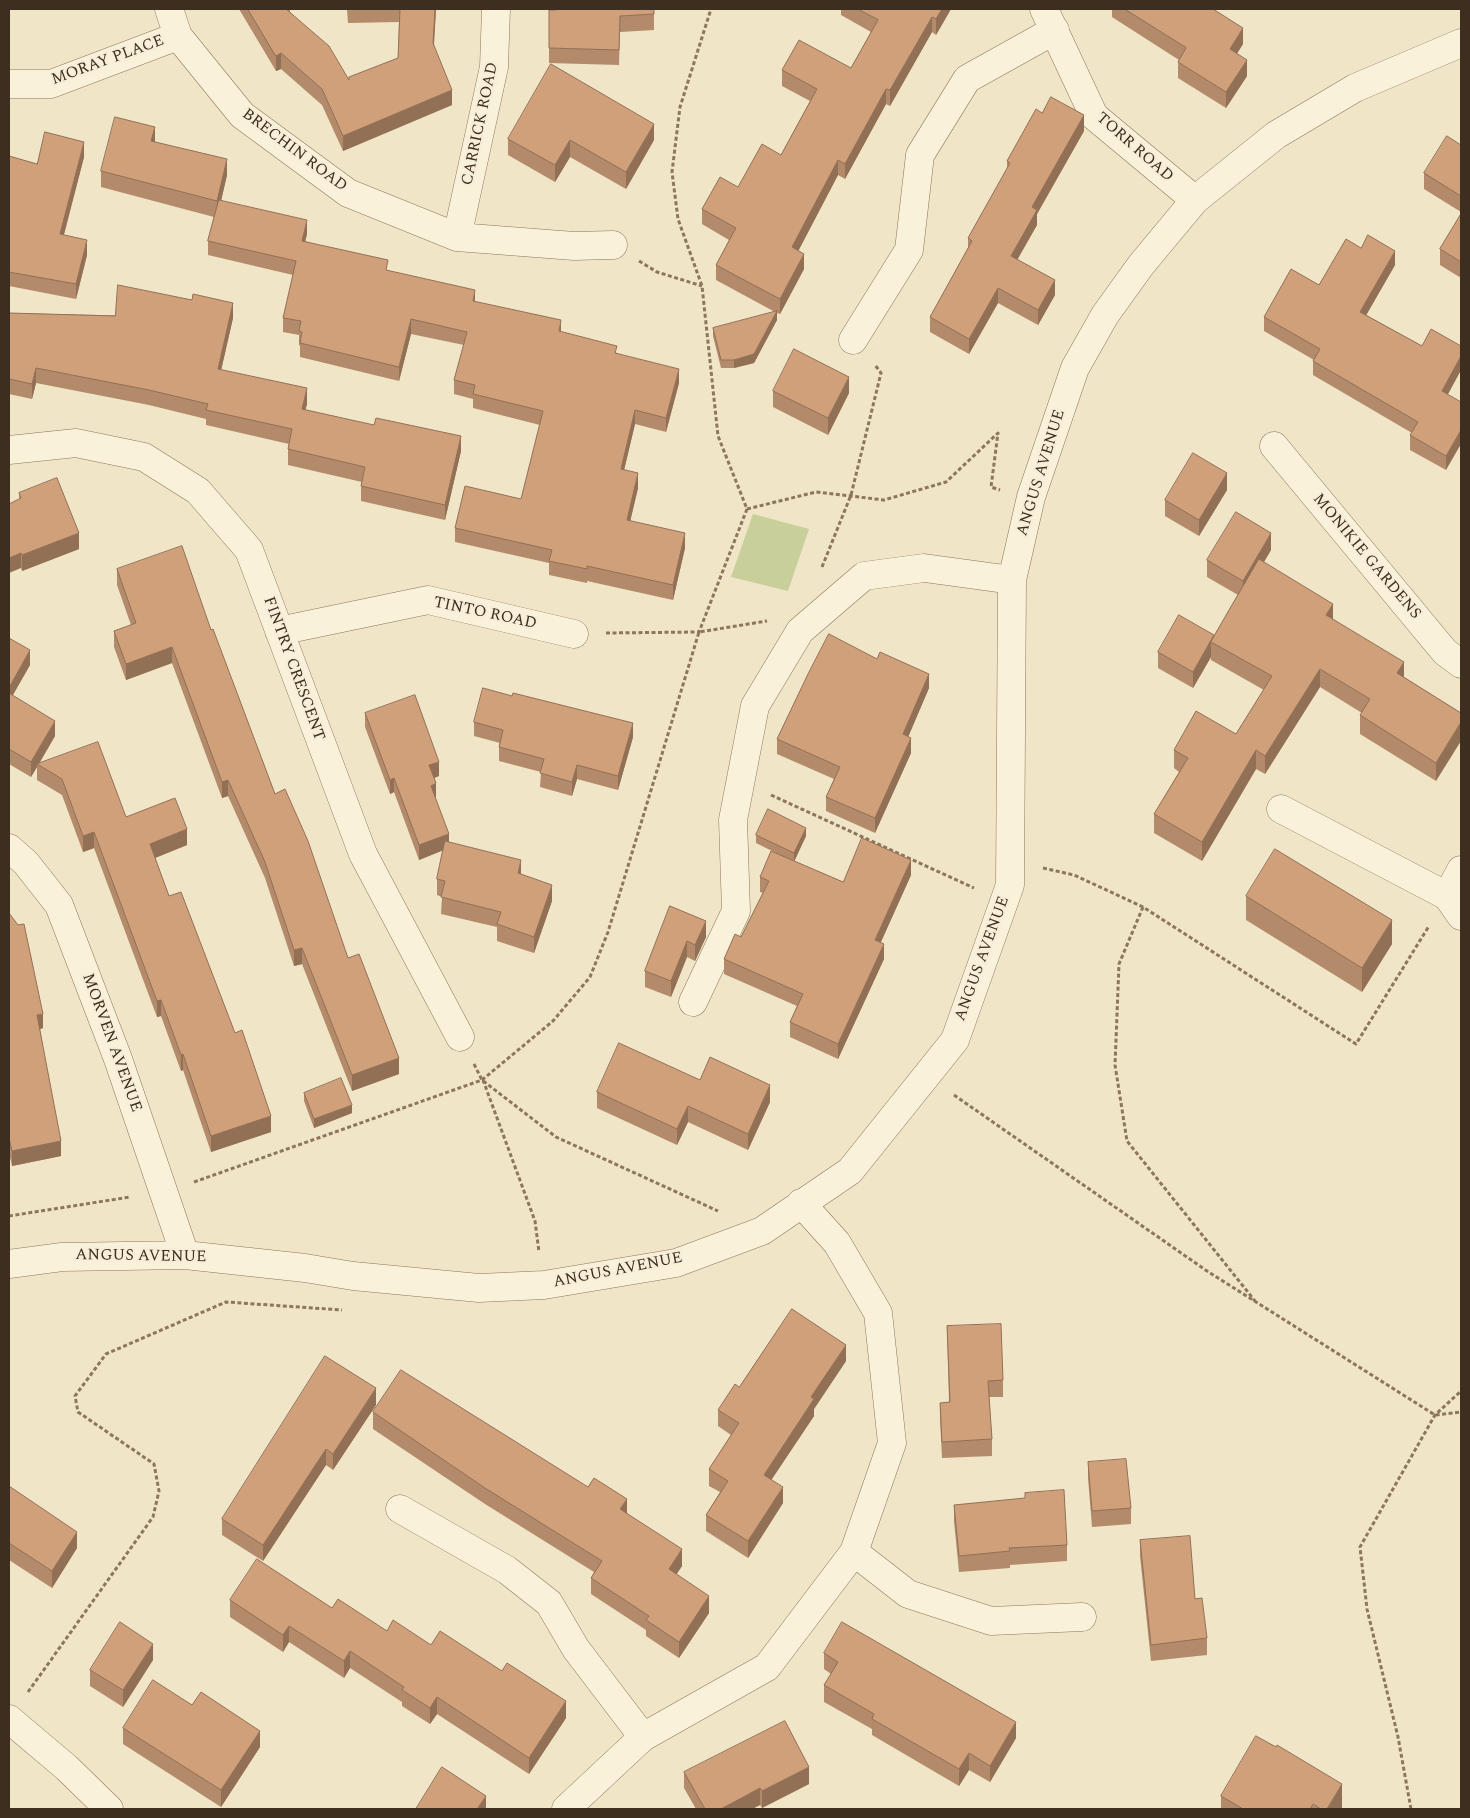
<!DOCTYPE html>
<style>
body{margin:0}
#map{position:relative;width:1470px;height:1818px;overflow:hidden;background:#f0e5c7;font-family:Spectral,serif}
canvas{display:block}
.frame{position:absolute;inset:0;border:10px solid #3d2e1f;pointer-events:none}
</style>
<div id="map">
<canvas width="1470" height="1818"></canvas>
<div class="frame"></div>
</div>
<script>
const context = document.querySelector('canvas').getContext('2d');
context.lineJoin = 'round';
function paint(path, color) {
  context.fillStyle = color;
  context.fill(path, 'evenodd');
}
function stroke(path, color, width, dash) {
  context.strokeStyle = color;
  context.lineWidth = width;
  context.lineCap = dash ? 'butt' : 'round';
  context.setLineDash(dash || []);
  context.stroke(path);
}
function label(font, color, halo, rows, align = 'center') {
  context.font = font + ' Spectral,serif';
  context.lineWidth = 4.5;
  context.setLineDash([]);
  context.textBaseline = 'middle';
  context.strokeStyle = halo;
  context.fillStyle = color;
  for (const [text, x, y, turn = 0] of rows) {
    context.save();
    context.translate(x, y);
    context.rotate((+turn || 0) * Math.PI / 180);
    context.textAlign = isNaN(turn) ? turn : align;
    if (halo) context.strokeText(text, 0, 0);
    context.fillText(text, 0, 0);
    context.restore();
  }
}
const green = new Path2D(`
 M753,514L809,529L788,591L731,577Z`);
const path = new Path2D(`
 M639,261L657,272L702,286
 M747,509L816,492L884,500L946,482L998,433L991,487L1000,490
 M822,567L851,495L881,373L875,365
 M606,633L699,632L747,509L718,436L702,286L678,219L672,172L680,107L711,9
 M771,795L974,888
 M1043,868L1074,875L1143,907L1356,1044L1429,926
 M1143,907L1119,964L1115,1065L1127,1141L1255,1301
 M474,1064L482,1080L556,1137L718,1211
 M483,1080L535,1221L539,1252
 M954,1095L1207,1271L1435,1415L1461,1412
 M194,1182L482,1080L553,1021L590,977L608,932L699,632L767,621
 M9,1216L130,1197
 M28,1692L153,1517L159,1491L154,1464L78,1412L75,1396L106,1354L226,1302L342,1310
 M1411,1809L1398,1737L1367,1609L1360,1547L1435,1415L1461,1391`);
const minor = new Path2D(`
 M169,9L178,36L242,115L348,193L457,237L574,246L613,245
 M1044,9L1094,116L1195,200
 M9,84H51L178,36
 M457,237L494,67L496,9
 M853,340L909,250L920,155L967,79L1055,30
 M1274,446L1445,652L1461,664
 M9,450L76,443L144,457L198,491L249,550L363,854L460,1037
 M279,631L428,600L574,634
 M1281,809L1447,896L1461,916
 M9,848L26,863L59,905L118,1059L185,1255
 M1447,896L1461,870
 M693,1002L736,911L733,820L755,706L800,631L864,576L924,568L1012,580
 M9,1264L62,1257L185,1255L305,1268L353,1276L479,1288L544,1285L676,1263L762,1231L850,1171L955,1040L1010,885L1012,580L1031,497L1075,368L1105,315L1141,265L1195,200L1276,135L1355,88L1461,43
 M400,1509L507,1570L549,1603L576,1649L643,1737
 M854,1552L908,1594L991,1621L1082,1617
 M9,1719L67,1768L109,1809
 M566,1809L643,1737L767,1667L854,1552L892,1443L878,1313L837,1243L801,1203`);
const wall = new Path2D(`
 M239,9H290V12L349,80L398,58L399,22L348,23L347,9H436L434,45L452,105L343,151L322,105L281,69L276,71Z
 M841,9H951L936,35L932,32L890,106L886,104L845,179L838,175L798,251L804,269L780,314L777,313V320L754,363L734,368H721L713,336V328L775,312L716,280V265L729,240L702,224V209L738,187L781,155L810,101L782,86V70L851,68L871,32L841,15Z
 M1112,9H1213L1243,44L1237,53L1247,76L1226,108L1178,78V62L1179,60L1112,17Z
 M549,10L654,14V30L620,32L619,65L549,63Z
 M1042,113L1084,131L1037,214V225L1017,259L1055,295L1038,325L998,303L969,354L930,332V317L968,248V238L1007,170V161Z
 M508,139L654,140L626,189L570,157L555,182L508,155Z
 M155,142L227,175L221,201L307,234L305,241L561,332L617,353L679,383L666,432L635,424L624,470L638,488L630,521L685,548L673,600L587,581V583L549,575V563L455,542V528L521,499L540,425L473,408V399L454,394V380L464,345L411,334L399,381L300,357V346L299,345V335L283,332V318L293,275L208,255V241L214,217L101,187V171Z
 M1461,145V212L1424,189V173Z
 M9,156L37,164L84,157L64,235L87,255L76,299L9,286Z
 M1461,214V278L1440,265V249Z
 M1361,248L1395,265L1366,315L1422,346H1461V370L1448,394L1446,470L1410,450V435L1412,433L1313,375V361L1314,360L1264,331V317L1319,285Z
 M9,313L233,318L221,370L307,404L305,410L461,451L445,520L361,501V486L362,482L288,465V449L289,444L206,425V419L149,405L36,383L32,399L9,394Z
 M773,391L849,393L828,435L773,407Z
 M1227,490L1199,536L1165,516V500Z
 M19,493L79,549L22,571L21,568Z
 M1271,550L1264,562L1404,677L1461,713L1436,781L1360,734V715L1362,713L1320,687L1265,774L1256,769L1202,861L1154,833V814L1179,772L1174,768V750L1236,734L1264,690L1211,660V657L1193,688L1158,668V652L1214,636L1238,595L1207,577V560Z
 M117,569L211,630L275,794L348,958L399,1074L352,1091L302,964L294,966L265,878L228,796L222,798L172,663L126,680L114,647V631L131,625L117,585Z
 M9,638L30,665L12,696L55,736L39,764L126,817L187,845L155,858L169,896L271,1132L211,1152L183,1070L181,1071L161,1016L157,1017L94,848L83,852L62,795L37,780V767L31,777L9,764Z
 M929,688L908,737L911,753L875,833L826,811V797L834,779L777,754V739Z
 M365,713L439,776L434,778L436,798H435L449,842L521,875L552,901L534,953L497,941V927L441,914L442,897L437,895V879L443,850L419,860L394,792L390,794L365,727Z
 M474,722L633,737L618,790L577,779L572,796L540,787L541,772L499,761V747L500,743L474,736Z
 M756,835L806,836L794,861L843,882L911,875L881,942L884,959L838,1059L790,1037V1022L797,1006L724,974V959L741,937L763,893L760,892V877L776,853L756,843Z
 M1246,896L1392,944L1362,992L1246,920Z
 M670,906L706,937L695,961L687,957L671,997L645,987V971Z
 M9,913L43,1028L40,1029L61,1156L12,1166L9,1153Z
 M700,1080L770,1102L748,1150L688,1122L677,1145L597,1108V1092Z
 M304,1093L352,1113L314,1128L304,1101Z
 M947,1326L1003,1380V1397H989L992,1439V1456L942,1458L940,1419V1403L949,1402Z
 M846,1361L814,1409V1416L771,1480L783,1503L748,1558L706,1531V1515L720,1492L709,1486V1469L731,1435L718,1426V1410L739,1387Z
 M376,1405L333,1470L326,1465L263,1561L222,1535V1519Z
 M373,1412L627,1513L682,1566L676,1574L709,1613L679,1658L646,1636V1630L591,1594V1578L594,1572L485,1504L373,1429Z
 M1088,1462L1131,1508V1524L1092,1527L1088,1478Z
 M9,1486L77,1548L52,1588L9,1560Z
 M954,1505L1067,1545V1561L1010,1565V1568L959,1572L954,1521Z
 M1140,1540L1195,1599L1207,1638V1655L1151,1661L1140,1556Z
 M230,1600L332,1608L387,1631L431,1645L566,1718L529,1774L437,1714L430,1724L402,1706V1702L350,1668L344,1678L289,1642L283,1652L230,1617Z
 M824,1653L1016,1738L990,1782L969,1770L959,1786L872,1735V1729L824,1702V1685L831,1674L824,1669Z
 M153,1660L123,1707L90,1686V1670Z
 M192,1705L260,1747L221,1807L123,1744V1728Z
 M684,1772L809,1784L762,1808L760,1805L752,1809H696L684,1788Z
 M1221,1796L1342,1808L1341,1809H1221Z`);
const shadedWall = new Path2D(`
 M435,9H436L433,58V43Z
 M942,9H951L936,35V19Z
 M932,17V32L890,106V90Z
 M1243,28V44L1230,65V49Z
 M281,53V69L276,71V56Z
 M1247,60V76L1226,108V92Z
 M886,89V104L845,179V164Z
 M452,90V105L343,151V136Z
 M1084,115V131L1037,214V225L1011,271V256L1032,207Z
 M654,124V140L626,189V172Z
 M155,127V144L151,141Z
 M570,140V157L555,182V165Z
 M84,142V157L60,249V234Z
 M227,159V175L217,218V201Z
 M838,160V175L792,263V247Z
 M307,220V234L302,255V241Z
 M87,240V255L76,299V284Z
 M1395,251V265L1360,326V312Z
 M804,254V269L780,314V299Z
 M1055,280V295L1038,325V310Z
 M998,288V303L969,354V339Z
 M475,290V304L473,301Z
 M233,303V318L218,384V369Z
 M777,311V320L754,363L734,368V360Z
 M411,319V334L399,381V367Z
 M561,320V335L559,331Z
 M1461,356V370L1442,405V391Z
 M36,368V383L32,399V384Z
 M679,369V383L666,432V418Z
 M849,377V393L828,435V418Z
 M307,388V404L302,424V409Z
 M635,410V424L621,483V469Z
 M1461,430V444L1446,470V456Z
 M461,436V451L445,520V505Z
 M638,473V488L627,535V520Z
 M1227,473V490L1199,536V520Z
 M79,533V549L22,571V555Z
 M685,533V548L673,600V585Z
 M1271,533V550L1243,597V581Z
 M21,553V568L9,573V558Z
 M1333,604V623L1326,615Z
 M1214,635L1211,642V657L1193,688V672Z
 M172,647V663L126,680V664Z
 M30,650V665L9,702V688Z
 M1404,662V680L1397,673Z
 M1320,669V687L1265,774V756Z
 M929,674V688L903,749V734Z
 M55,721V736L38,765L37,764V767L31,777V762Z
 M1461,722V741L1436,781V763Z
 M633,723V737L618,790V776Z
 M911,738V753L875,833V818Z
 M1256,750V769L1202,861V842Z
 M439,762V776L429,780V765Z
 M577,765V779L572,796V782Z
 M394,778V792L390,794V780Z
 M228,780V796L222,798V782Z
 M436,783V798L431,800V786Z
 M806,828V836L794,862V853Z
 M187,829V845L150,860V844Z
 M94,832V848L83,852V836Z
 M449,834V848L419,860V845Z
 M521,860V876L518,873Z
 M911,860V875L875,955V940Z
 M552,885V901L534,953V937Z
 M1392,920V944L1362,992V968Z
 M706,921V937L695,961V945Z
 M687,941V957L671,997V981Z
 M884,944V959L838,1059V1044Z
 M302,948V964L294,966V950Z
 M161,1000V1016L157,1017V1001Z
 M43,1014V1028L37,1030V1015Z
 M183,1054V1070L181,1071V1055Z
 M399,1058V1074L352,1091V1075Z
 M770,1085V1102L748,1150V1134Z
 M352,1105V1113L314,1128V1119Z
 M688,1106V1122L677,1145V1129Z
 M271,1116V1132L211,1152V1136Z
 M61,1141V1156L12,1166V1151Z
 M846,1345V1361L814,1409V1416L764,1491V1475L811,1397Z
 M376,1388V1405L333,1470V1454Z
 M326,1449V1465L263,1561V1545Z
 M783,1487V1503L748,1558V1541Z
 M627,1499V1515L620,1509Z
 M77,1532V1548L52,1588V1571Z
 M682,1549V1566L669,1586V1569Z
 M709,1596V1613L679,1658V1642Z
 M289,1626V1642L283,1652V1635Z
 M153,1644V1660L123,1707V1690Z
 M350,1651V1668L344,1678V1661Z
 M437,1697V1714L430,1724V1708Z
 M566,1701V1718L529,1774V1758Z
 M1016,1722V1738L990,1782V1766Z
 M260,1731V1747L221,1807V1790Z
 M969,1753V1770L959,1786V1769Z
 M809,1767V1784L762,1808V1791Z
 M1342,1784V1808L1341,1809H1327Z
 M760,1788V1805L752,1809H721Z
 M486,1796V1809H477Z`);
const building = new Path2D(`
 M248,9H290H286L329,46L349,80V77L398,58L400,9H435L433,43L452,90L343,136L322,89L281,53L276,56Z
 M555,9H654V14L620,16L619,50L549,48V10H555Z
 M858,9H942L936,19L932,17L890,90L886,89L845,164L838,160L792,247L804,254L780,299L716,265L736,228L702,209L720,177L738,187L762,144L781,155L817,89L782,70L799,40L851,68L878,20Z
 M1125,9H1213L1243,28L1230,49L1247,60L1226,92L1178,62L1186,48Z
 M551,64L654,124L626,172L570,140L555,165L508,139Z
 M1051,97L1084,115L1032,207L1037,210L1011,256L1055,280L1038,310L998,288L969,339L930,317L972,241L968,238L1010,163L1007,161L1036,109L1042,113Z
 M115,117L155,127L151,141L227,159L217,201L101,171Z
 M45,132L84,142L60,234L87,240L76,284L9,272V156L37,164Z
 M1447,136L1461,145V196L1424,173Z
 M219,200L307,220L302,241L388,260L386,270L475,290L473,301L561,320L559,331L617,346L615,353L679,369L666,418L635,410L621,469L638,473L627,520L685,533L673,585L587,566V569L549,561L552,550L455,528L465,486L521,499L543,411L473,394L475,385L454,380L467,332L411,319L399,367L300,343L302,332L299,331L301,321L283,318L296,261L208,241Z
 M1461,214V262L1440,249Z
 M1368,235L1395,251L1360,312L1422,346L1431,329L1461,346V356L1442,391L1461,402V430L1446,456L1410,435L1418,422L1313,361L1320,349L1264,317L1291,269L1319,285L1346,239L1361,248Z
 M118,285L192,300L193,294L233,303L218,369L307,388L302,409L374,425L376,418L461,436L445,505L361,486L365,467L288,449L292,429L206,410L208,404L149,390L36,368L32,384L9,379V313L115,316Z
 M777,311L754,354L734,360H721L713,328Z
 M794,349L849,377L828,418L773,391Z
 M1193,453L1227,473L1199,520L1165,500Z
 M57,478L79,533L22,555L21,553L9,558V504L21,498L19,493Z
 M1236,512L1271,533L1243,581L1207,560Z
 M182,546L211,630L213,629L275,794L285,789L308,841L348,958L359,954L399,1058L352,1075L302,948L294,950L265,862L228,780L222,782L172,647L126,664L114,631L136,623L117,569Z
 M1259,559L1333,604L1326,615L1404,662L1397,673L1461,713V722L1436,763L1360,715L1370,699L1320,669L1265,756L1256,750L1202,842L1154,814L1188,758L1174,750L1196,711L1236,734L1272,676L1211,642Z
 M1179,615L1214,635L1193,672L1158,652Z
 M829,634L877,659L880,652L929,674L903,734L911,738L875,818L826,797L840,767L777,739L808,674Z
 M9,638L30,650L9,688Z
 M483,688L512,696L513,693L633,723L618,776L577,765L572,782L540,773L544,759L499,747L503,730L474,722Z
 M9,693L55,721L31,762L9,749Z
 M415,695L439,762L429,765L436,783L431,786L449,834L419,845L394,778L390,780L365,713Z
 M98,742L126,817L175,798L187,829L150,844L169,896L181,892L235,1033L242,1030L271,1116L211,1136L183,1054L181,1055L161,1000L157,1001L94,832L83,836L62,779L37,764Z
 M768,809L806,828L794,853L756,835Z
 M862,838L911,860L875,940L884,944L838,1044L790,1022L803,994L724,959L735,934L741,937L769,881L760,877L771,851L843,882Z
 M445,841L521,860L518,873L552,885L534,937L497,924L501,912L441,897L445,881L437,879Z
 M1275,849L1392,920L1362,968L1246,896Z
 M670,906L706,921L695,945L687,941L671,981L645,971Z
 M9,913L18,925L24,924L43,1014L37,1015L61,1141L12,1151L9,1138Z
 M619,1043L700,1080L710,1057L770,1085L748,1134L688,1106L677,1129L597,1092Z
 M341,1078L352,1105L314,1119L304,1093Z
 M792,1309L846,1345L811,1397L814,1399L764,1475L783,1487L748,1541L706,1515L728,1481L709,1469L739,1423L718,1410L735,1384L739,1387Z
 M1001,1324L1003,1380L988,1381L992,1439L942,1442L940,1403L950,1402L947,1326Z
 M325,1356L376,1388L333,1454L326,1449L263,1545L222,1519Z
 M401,1370L588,1487L594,1478L627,1499L620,1509L682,1549L669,1569L709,1596L679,1642L646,1620L649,1616L591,1578L602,1561L485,1488L373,1412Z
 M1126,1459L1131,1508L1092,1511L1088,1462Z
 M9,1486L77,1532L52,1571L9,1543Z
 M1064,1490L1067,1545L1009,1548L1010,1551L959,1556L954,1505L1025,1498V1493Z
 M1190,1536L1195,1599L1202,1598L1207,1638L1151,1645L1140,1540Z
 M257,1559L332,1608L338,1599L387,1631L393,1620L431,1645L440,1631L502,1671L507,1663L566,1701L529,1758L437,1697L430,1708L402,1690L404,1687L350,1651L344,1661L289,1626L283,1635L230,1600Z
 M120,1622L153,1644L123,1690L90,1670Z
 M842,1622L1016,1722L990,1766L969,1753L959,1769L872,1719L874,1714L824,1685L838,1662L824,1653Z
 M153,1680L192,1705L201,1692L260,1731L221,1790L123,1728Z
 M785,1721L809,1767L762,1791L760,1788L721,1809H705L684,1772Z
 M1256,1736L1276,1747L1277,1745L1342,1784L1327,1809H1321L1313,1804L1310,1809H1243L1221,1796Z
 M442,1767L486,1796L477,1809H416Z`);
const streetNames = [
 ["MORAY PLACE",108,61,-20],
 ["CARRICK ROAD",481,124,-78],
 ["TORR ROAD",1134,148,41],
 ["BRECHIN ROAD",294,151,37],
 ["ANGUS AVENUE",1042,473,-73],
 ["MONIKIE GARDENS",1366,557,50],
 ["TINTO ROAD",485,614,12],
 ["FINTRY CRESCENT",293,669,70],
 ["ANGUS AVENUE",983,959,-70],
 ["MORVEN AVENUE",111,1043,70],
 ["ANGUS AVENUE",141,1257,1],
 ["ANGUS AVENUE",618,1271,-11]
];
paint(green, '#c8cf9a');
stroke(minor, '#8d765b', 29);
stroke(path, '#8d765b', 3, [4, 2.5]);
stroke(minor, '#faf1db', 28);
paint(wall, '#b38a6a');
paint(shadedWall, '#927056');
paint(building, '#d0a07b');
stroke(building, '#927056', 1);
label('16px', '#3d2e1f', '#f7eed7', streetNames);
</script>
